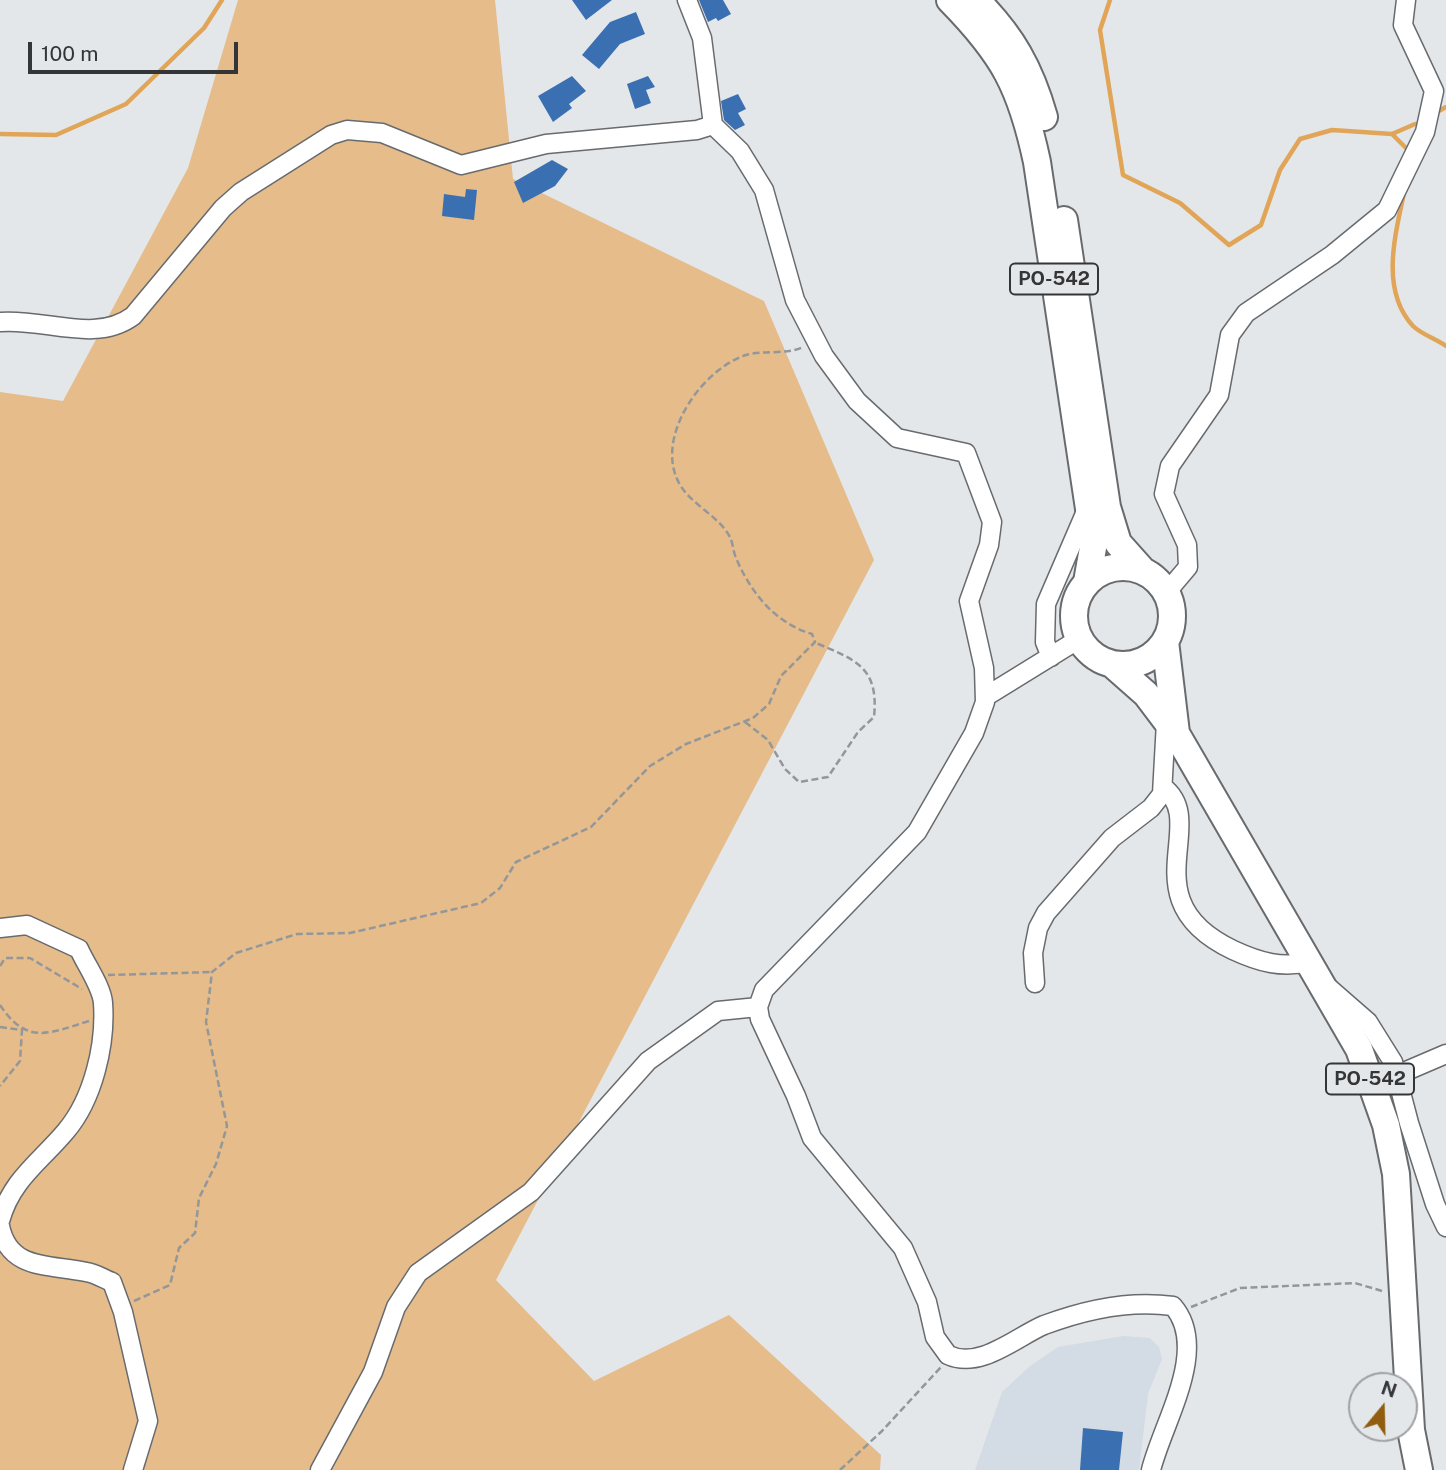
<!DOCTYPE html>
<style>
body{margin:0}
#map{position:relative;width:1446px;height:1470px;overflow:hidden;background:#e4e7ea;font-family:"Public Sans",sans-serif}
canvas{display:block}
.north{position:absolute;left:1348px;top:1372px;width:70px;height:70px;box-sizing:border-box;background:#e4e7ea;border:2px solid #9ea0a2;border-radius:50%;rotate:19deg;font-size:19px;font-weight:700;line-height:28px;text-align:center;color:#343536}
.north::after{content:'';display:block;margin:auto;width:24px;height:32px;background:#905e0e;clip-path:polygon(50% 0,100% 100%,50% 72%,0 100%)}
.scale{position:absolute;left:28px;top:42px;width:210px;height:32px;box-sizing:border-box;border:4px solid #343536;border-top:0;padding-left:9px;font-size:21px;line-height:24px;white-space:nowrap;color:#343536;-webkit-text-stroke:5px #e4e7ea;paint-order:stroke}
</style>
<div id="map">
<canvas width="1446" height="1470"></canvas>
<div class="north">N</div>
<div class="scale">100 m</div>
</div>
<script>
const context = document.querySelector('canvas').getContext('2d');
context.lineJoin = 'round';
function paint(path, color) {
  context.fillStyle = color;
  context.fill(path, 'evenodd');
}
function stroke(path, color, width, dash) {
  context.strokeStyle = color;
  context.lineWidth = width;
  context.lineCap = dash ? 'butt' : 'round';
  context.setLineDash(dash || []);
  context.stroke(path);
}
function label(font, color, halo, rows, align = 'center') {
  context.font = font + ' "Public Sans",sans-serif';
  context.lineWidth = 7;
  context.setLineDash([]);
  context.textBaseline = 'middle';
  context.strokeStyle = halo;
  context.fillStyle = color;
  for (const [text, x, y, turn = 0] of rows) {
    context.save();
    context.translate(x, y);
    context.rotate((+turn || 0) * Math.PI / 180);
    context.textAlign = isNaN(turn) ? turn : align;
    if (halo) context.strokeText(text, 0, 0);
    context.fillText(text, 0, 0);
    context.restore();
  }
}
const built = new Path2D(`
 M1123,1336L1150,1338L1159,1347L1162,1359L1148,1394L1139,1470H975L1002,1392L1030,1366L1058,1347Z`);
const green = new Path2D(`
 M238,0H495L513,179L764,301L874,560L496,1280L594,1381L729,1315L881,1455L880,1470H0V392L63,401L188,168Z`);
const stream = new Path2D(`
 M1110,0L1100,30L1123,175L1180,203L1229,245L1261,225L1280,170L1300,139L1332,130L1392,134L1415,124
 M1439,111L1446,107
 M0,134L56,135L126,104L204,28L222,0
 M1392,134L1406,148
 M1404,193C1395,236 1380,290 1413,326C1421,334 1436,339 1446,346`);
const building = new Path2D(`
 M572,0H612L586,20Z
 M699,0H723L731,14L718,21L716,18L708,22Z
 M636,12L645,34L620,44L599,69L582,55L610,22Z
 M572,76L586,91L569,104L572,108L553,122L538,96Z
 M648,76L655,87L646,90L651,103L635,109L627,84Z
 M738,94L746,109L738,113L745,125L735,130L724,120L721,101Z
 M552,160L568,169L555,186L523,203L514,182Z
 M466,189L477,190L474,220L442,216L444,194L465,197Z
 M1083,1428L1123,1432L1119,1470H1080Z`);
const path = new Path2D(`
 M745,722L768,740L785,769L799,782L828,777L858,732L874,717C879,667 856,660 816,643
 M0,966L5,958H30L82,989
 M108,975L212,972
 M0,1005C27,1046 50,1033 89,1021
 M0,1027L22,1030L20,1061L0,1086
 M134,1301L170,1285L179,1248L195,1233L199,1198L216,1164L227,1126L206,1022L212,972L236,953L297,934L350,933L481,903L500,888L516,862L591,827L650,766L686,744L753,718L769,704L781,676L815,642L812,634C775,623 751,593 736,558C733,551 733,543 730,537C719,516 690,504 679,483C654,437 702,369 746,355C764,350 787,355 803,347
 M1191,1307L1240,1288L1355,1283L1382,1291
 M840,1470L882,1431L941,1367`);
const minor = new Path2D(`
 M687,0L702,38L713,125L740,151L764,190L795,300L824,356L857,401L897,438L966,453L992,522L989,545L969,601L984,668L985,702L974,733L917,832L764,990L758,1007L760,1019L796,1096L812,1138L903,1248L927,1302L935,1337L948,1355C980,1370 1016,1337 1044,1325C1084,1310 1131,1300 1173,1306C1210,1349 1163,1422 1151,1470
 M0,322C45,318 95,344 133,316L223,208L241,192L331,135L347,130L382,133L461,165L546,144L697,130L713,125
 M1166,593L1188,567L1187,545L1164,494L1170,466L1219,395L1230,335L1246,313L1332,255L1387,210L1425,132L1434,91L1403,25L1406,0
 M1051,657L1045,642L1046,604L1087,509
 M985,697L1079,639
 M1163,787C1211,823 1128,900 1233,950C1261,963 1281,968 1311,962
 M0,928L27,925L79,949C86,965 102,987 103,1003C106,1045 93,1099 66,1131C40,1162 11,1180 0,1221
 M1035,983L1033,953L1038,928L1046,913L1112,838L1151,808L1162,794L1166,722
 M1329,988L1368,1022L1393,1062L1409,1123L1435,1204L1446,1227
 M1397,1075L1446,1054
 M0,1226C9,1271 50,1264 86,1272C95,1273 104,1279 112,1282L123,1312L148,1421L133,1470
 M320,1470L373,1372L396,1307L418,1273L531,1192L648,1061L718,1011L758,1007`);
const primary = new Path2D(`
 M950,0C1004,55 1021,87 1037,162L1094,542L1087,582
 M976,0C1012,36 1030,68 1044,117
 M1064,220L1107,507L1118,543L1143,571
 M1074 616a49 49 0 1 1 98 0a49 49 0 1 1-98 0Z
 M1165,641L1176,733
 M1112,664L1146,694L1177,735L1359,1049L1386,1125L1396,1174L1411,1430L1419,1470`);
const shields = [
 [1054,279,88],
 [1370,1079,88]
];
const shieldNames = [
 ["PO-542",1054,279],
 ["PO-542",1370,1079]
];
paint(built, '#d3dbe5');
paint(green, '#e5bc8a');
stroke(stream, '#e1a558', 4.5);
paint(building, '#3a70b1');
stroke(minor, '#686b6e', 21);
stroke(primary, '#686b6e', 30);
stroke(path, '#949799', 2.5, [7, 3.5]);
stroke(minor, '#fff', 18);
stroke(primary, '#fff', 26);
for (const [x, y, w] of shields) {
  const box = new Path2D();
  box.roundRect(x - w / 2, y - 15.5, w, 31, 5);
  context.fillStyle = '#e4e7ea';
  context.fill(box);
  stroke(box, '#343536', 2);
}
label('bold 19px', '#343536', null, shieldNames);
</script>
